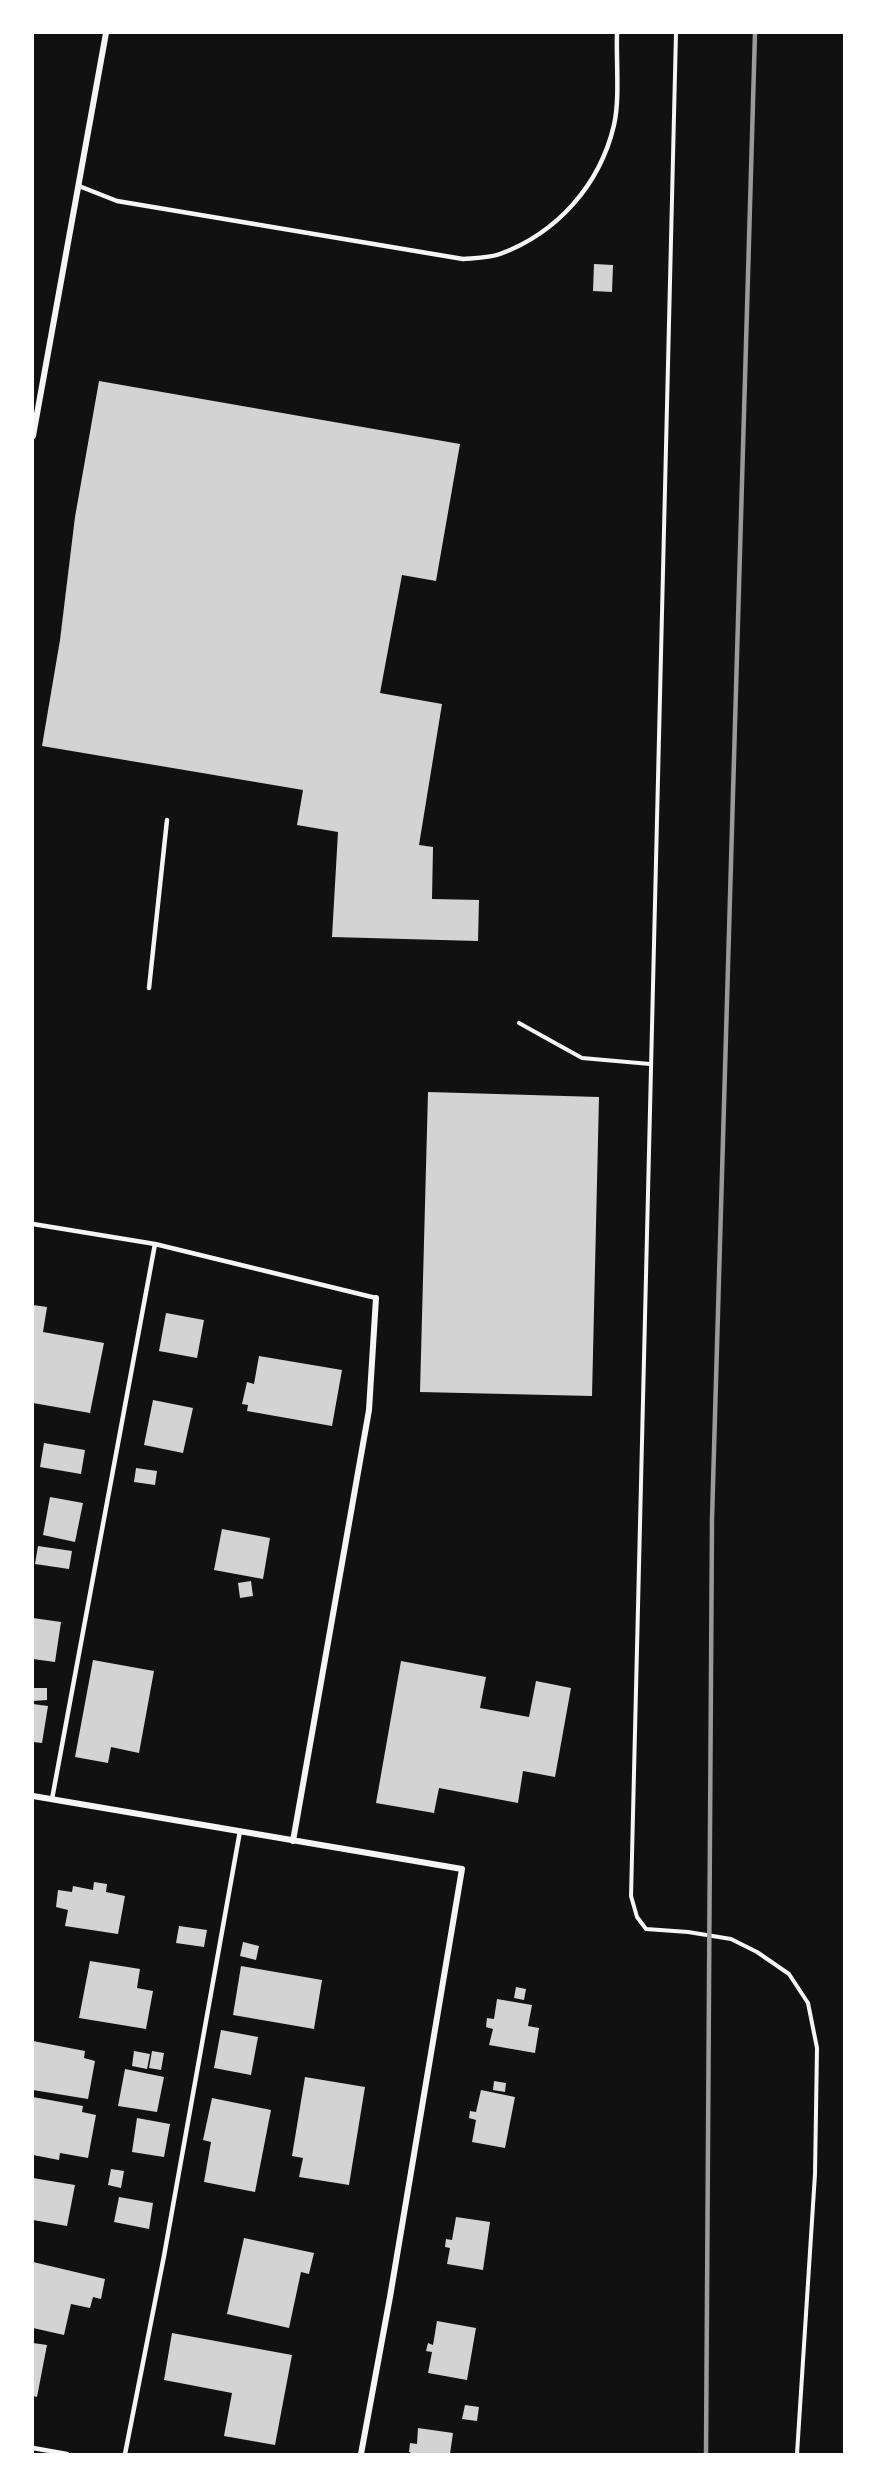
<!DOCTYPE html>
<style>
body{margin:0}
#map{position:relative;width:877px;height:2487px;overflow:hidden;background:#111;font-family:Barlow,sans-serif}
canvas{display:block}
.frame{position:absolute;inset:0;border:34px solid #fff;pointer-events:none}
</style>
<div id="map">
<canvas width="877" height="2487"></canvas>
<div class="frame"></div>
</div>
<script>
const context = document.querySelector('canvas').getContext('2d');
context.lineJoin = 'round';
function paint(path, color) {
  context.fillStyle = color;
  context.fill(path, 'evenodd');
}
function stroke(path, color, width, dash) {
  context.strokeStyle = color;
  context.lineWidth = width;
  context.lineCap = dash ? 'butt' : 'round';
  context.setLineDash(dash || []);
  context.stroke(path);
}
const building = new Path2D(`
 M594,264L613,265L612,292L593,291Z
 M99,381L460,444L436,581L402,575L380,693L442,704L419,845L433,847L432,899L479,900L478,941L332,937L338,832L297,825L303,790L42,746L60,640L75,517Z
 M428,1092L599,1097L592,1396L420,1392Z
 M33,1305L47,1307L43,1332L104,1343L90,1413L33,1403Z
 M166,1313L204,1320L197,1358L159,1351Z
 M259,1356L342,1370L332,1426L247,1411L248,1405L242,1404L247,1382L254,1384Z
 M153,1400L193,1408L183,1453L144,1445Z
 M44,1443L85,1450L81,1474L40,1467Z
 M136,1468L157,1471L155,1485L134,1482Z
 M50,1497L83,1503L75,1542L43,1535Z
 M222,1529L270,1538L263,1579L214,1570Z
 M38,1546L72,1551L69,1569L35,1564Z
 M251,1581L253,1596L240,1598L238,1583Z
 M33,1618L61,1622L55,1662L33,1659Z
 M93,1660L154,1671L139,1753L111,1747L108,1763L75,1757Z
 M401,1661L486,1677L480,1708L529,1717L536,1681L571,1688L555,1777L523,1771L518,1803L439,1788L434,1813L376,1803Z
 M33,1688H47V1700L33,1701Z
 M33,1704L48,1706L42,1743L33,1742Z
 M94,1882L107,1884L106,1892L125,1896L118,1934L65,1926L68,1910L56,1907L58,1890L72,1892L73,1886L93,1890Z
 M179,1926L207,1930L204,1947L176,1943Z
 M243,1942L259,1946L256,1960L240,1956Z
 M90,1961L140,1969L137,1988L153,1991L146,2029L79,2018Z
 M241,1966L322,1980L314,2029L233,2015Z
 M516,1987L526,1989L524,2000L514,1998Z
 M497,1999L532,2005L528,2026L539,2028L535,2053L489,2045L493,2029L486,2027L487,2018L494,2019Z
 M221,2030L258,2037L251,2075L214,2068Z
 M33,2041L85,2051L84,2058L95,2061L88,2099L33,2090Z
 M134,2051L150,2054L147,2069L132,2066Z
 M152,2051L164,2053L161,2070L149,2068Z
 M125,2069L164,2077L157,2112L118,2106Z
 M305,2077L365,2087L349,2185L299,2177L303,2158L292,2156Z
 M494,2081L506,2083L505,2092L493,2090Z
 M481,2090L515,2097L505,2148L472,2142L476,2120L469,2118L470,2111L476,2112Z
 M33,2097L83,2106L82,2112L96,2115L88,2158L60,2153L59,2160L33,2155Z
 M212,2098L271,2110L255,2192L204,2182L211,2142L203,2140Z
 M137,2118L170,2124L164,2157L132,2152Z
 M111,2169L124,2171L121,2188L108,2185Z
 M33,2178L75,2185L67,2226L33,2220Z
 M119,2197L153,2203L149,2229L114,2222Z
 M456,2217L490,2222L483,2270L447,2264L450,2248L445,2247L446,2239L452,2240Z
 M244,2238L314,2253L309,2274L301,2272L289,2328L227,2314Z
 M33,2262L105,2279L101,2299L93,2297L90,2308L71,2304L64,2335L33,2328Z
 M437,2321L476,2328L467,2380L428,2373L432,2352L426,2351L428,2343L433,2345Z
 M172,2333L292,2355L275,2445L224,2436L232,2393L164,2380Z
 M33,2343L47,2345L37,2397L33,2396Z
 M465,2405L479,2407L477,2421L462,2419Z
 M418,2428L453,2433L450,2454H414L409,2452L410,2443L417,2444Z`);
const path = new Path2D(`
 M676,33L631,1896L637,1917L646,1929L688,1932L731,1939L757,1952L789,1974L808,2003L817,2048L815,2174L797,2454
 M519,1023L582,1058L650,1064`);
const service = new Path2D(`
 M79,186L117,201L463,259C475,258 489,258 500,254C557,233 600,185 614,125C620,99 616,61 617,33
 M149,988L167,820
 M33,1224L155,1244L376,1298
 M52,1799L155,1244
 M33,2448L67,2454
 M125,2454L164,2256L240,1831`);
const minor = new Path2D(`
 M33,436L106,33
 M33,1796L462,1869L390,2297L361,2454
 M293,1841L369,1410L376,1298`);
const rail = new Path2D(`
 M706,2454L712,1519L755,33`);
paint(building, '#d3d3d3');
stroke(path, '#f5f5f5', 4);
stroke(service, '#f5f5f5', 4.5);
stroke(minor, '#f5f5f5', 6);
stroke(rail, '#9a9a9a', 4.5);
</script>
